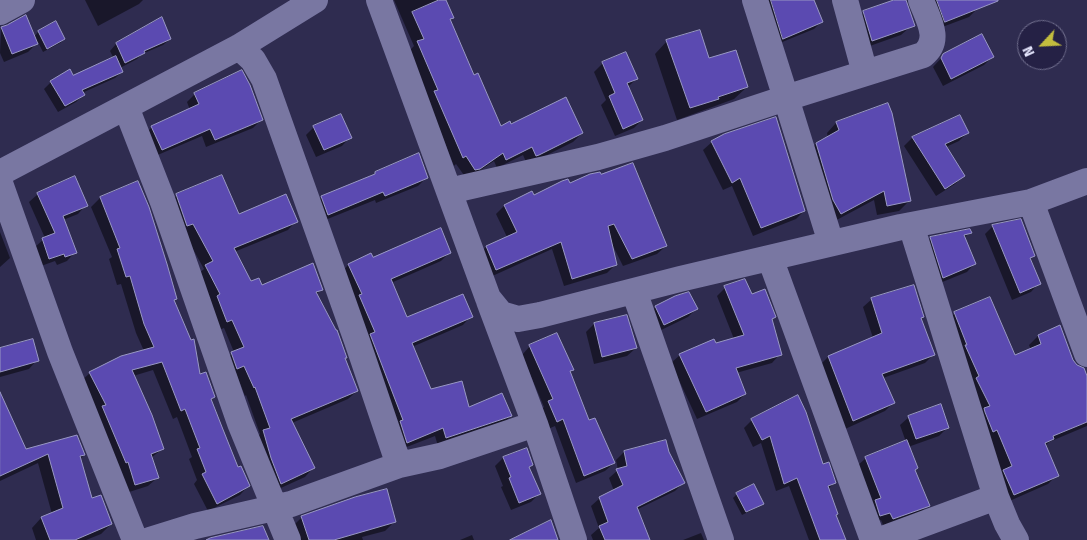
<!DOCTYPE html>
<style>
body{margin:0}
#map{position:relative;width:1087px;height:540px;overflow:hidden;background:#2f2c50;font-family:"Fira Sans",sans-serif}
canvas{display:block}
.north{position:absolute;left:1017px;top:20px;width:50px;height:50px;box-sizing:border-box;background:#252145;border:1px solid #72708f;border-radius:50%;rotate:245deg;font-size:14px;font-weight:700;line-height:20px;text-align:center;color:#e6e6fe}
.north::after{content:'';display:block;margin:auto;width:18px;height:22px;background:#c3bd3e;clip-path:polygon(50% 0,100% 100%,50% 72%,0 100%)}
</style>
<div id="map">
<canvas width="1087" height="540"></canvas>
<div class="north">N</div>
</div>
<script>
const context = document.querySelector('canvas').getContext('2d');
context.lineJoin = 'round';
function paint(path, color) {
  context.fillStyle = color;
  context.fill(path, 'evenodd');
}
function stroke(path, color, width, dash) {
  context.strokeStyle = color;
  context.lineWidth = width;
  context.lineCap = dash ? 'butt' : 'round';
  context.setLineDash(dash || []);
  context.stroke(path);
}
const shadow = new Path2D(`
 M85,0H143L139,4L98,26Z
 M394,0H445L452,17L449,21L473,76L500,127L511,126L582,133L573,142L529,164H527L523,155L497,168L494,161L470,177L466,178L456,164L454,166L409,51L414,46Z
 M760,0H805L821,22L814,29L775,45Z
 M898,0H900L910,27L901,35L864,48L856,20L864,12Z
 M924,0H974L978,8L969,17L937,29Z
 M161,19L170,39L163,45L142,54L137,59L120,68L122,72L115,78L82,93L83,95L76,102L58,112L44,89L51,82L73,76L114,59L110,51L116,44Z
 M55,23L64,39L60,43L43,52L38,42L28,52L4,62L0,53L1,28L8,26L34,37L38,32Z
 M667,41L747,87L734,99L677,120L655,54Z
 M625,54L636,79L628,87L642,120L634,128L615,136L601,105L606,100L594,72L602,64Z
 M944,55L992,57L984,65L943,86L933,67Z
 M195,94L261,120L253,128L206,147L202,136L153,157L144,135L152,127L190,110L187,102Z
 M887,104L909,201L899,211L877,215L874,200L831,223L806,154L816,144L828,137L827,133L836,123Z
 M960,116L967,133L959,141L946,147L963,176L955,184L936,196L904,146L912,138Z
 M314,127L350,137L342,146L316,157L306,135Z
 M712,142L804,211L796,219L753,236L732,186L723,190L703,150Z
 M375,173L427,177L418,186L376,203L375,200L320,222L314,205L322,197L372,177Z
 M600,175L666,246L657,254L623,266L611,242L615,265L607,273L564,286L552,249L488,278L478,255L486,247L507,237L496,214L504,206L531,193L533,197Z
 M137,183L176,298L173,301L199,376L214,397L211,400L238,469L248,486L240,495L208,511L194,484L197,480L189,459L192,457L177,417L173,419L153,370L133,376L162,449L151,458L157,478L148,486L126,493L81,381L90,373L144,351L136,333L121,284L117,285L109,259L112,257L91,207L100,198Z
 M38,194L86,205L78,214L63,220L75,252L67,261L57,265L55,261L41,266L35,247L45,238L29,202Z
 M177,195L238,215L296,221L288,230L234,252L251,283L261,286L321,289L316,295L357,391L348,399L292,423L313,468L305,477L272,492L255,440L260,434L246,395L245,396L236,373L223,362L234,352L224,328L219,330L197,275L204,269L168,204Z
 M993,226L1034,256L1029,260L1039,283L1031,292L1012,300L985,234Z
 M0,232L10,258L0,267Z
 M970,232L964,238L975,263L967,272L935,285L923,246L931,238Z
 M449,253L441,261L391,283L406,319L471,316L463,325L412,347L430,391L468,408L511,416L503,424L438,446L435,436L399,450L340,274L348,265L370,255L372,259Z
 M725,288L751,296L774,317L771,320L780,354L772,363L736,373L745,394L737,402L697,419L671,363L680,355L734,339L717,296Z
 M872,299L923,317L920,319L933,355L925,363L883,378L893,403L885,411L845,429L820,365L828,357L873,338L863,307Z
 M656,307L696,309L688,317L655,333L647,315Z
 M955,313L1014,357L1031,350L1029,345L1038,336L1060,327L1072,360L1087,379V426L1049,442L1045,446L1057,475L1048,484L1005,503L995,480L1002,473L988,438L946,322Z
 M594,324L636,348L627,356L594,364L586,332Z
 M530,346L572,370L569,372L589,421L614,463L605,471L576,483L555,426L548,429L541,410L544,407L522,355Z
 M0,349L37,360L29,369L0,377Z
 M0,411L26,450L84,455L80,459L91,500L111,524L101,534L86,540H36L32,528L41,518L52,514L38,463L0,481Z
 M909,417L947,428L939,436L908,447L914,471L928,505L920,513L884,527L881,520L872,524L857,466L866,458L906,442L900,425Z
 M752,420L822,466L835,482L828,489L835,515L845,540H809L789,486L776,491L761,443L753,447L744,428Z
 M624,452H668L683,483L675,491L636,510L649,540H593L591,535L599,528L591,506L600,498L614,491L609,478L618,470L616,460Z
 M503,458L532,465L528,468L539,494L531,502L511,510L501,487L503,486L495,466Z
 M737,494L762,503L758,507L742,515L733,498Z
 M302,517L394,522L385,531L362,537L363,540H297L292,527Z
 M701,533L704,540H683Z
 M472,535L474,540H460Z`);
const building = new Path2D(`
 M439,0H446L454,18L450,19L474,75L478,73L501,126L510,121L511,124L566,97L583,133L539,155L536,156L532,147L506,160L503,153L480,169L475,170L466,156L463,158L434,91L438,90L417,41L424,39L412,12Z
 M771,0H814L823,22L783,39Z
 M894,0H906L915,26L872,41L863,11Z
 M937,0H998V1L945,22Z
 M26,15L38,44L12,54L1,27L7,25Z
 M162,17L171,39L144,51L145,53L125,63L116,43Z
 M56,21L65,39L47,49L38,31Z
 M700,30L709,58L736,50L748,87L718,97L719,99L690,108L666,40Z
 M982,34L994,57L951,79L941,58L943,54Z
 M626,52L638,79L627,83L643,120L623,129L609,96L615,93L602,62Z
 M116,56L123,72L82,90L85,95L65,106L50,81L70,69L73,75Z
 M242,70L250,85L263,120L215,140L210,129L162,150L151,126L199,104L194,93Z
 M888,103L892,113L911,201L887,206L884,191L841,214L833,200L816,143L839,130L836,122Z
 M341,114L352,138L324,150L313,126Z
 M960,115L969,133L945,144L965,176L945,189L912,137Z
 M776,117L805,211L761,228L740,178L732,183L711,141L724,134Z
 M419,153L428,178L385,196L383,192L328,215L321,196L375,174V172Z
 M633,163L667,246L632,259L614,224L608,226L617,265L572,279L561,242L496,270L486,246L517,232L504,205L532,191L534,195L562,181L568,179L570,183L590,174L600,172L601,174Z
 M222,175L239,214L286,194L298,222L234,248L251,281L259,278L262,285L313,263L323,290L316,292L336,330H337L347,358H345L358,391L291,419L315,468L281,484L271,458L263,430L270,428L255,387L254,388L244,366L237,369L231,352L244,347L232,320L227,322L217,296L220,294L205,265L213,261L193,224L187,226L176,194Z
 M75,176L88,206L63,216L77,253L65,257L64,254L49,259L42,238L55,233L37,193Z
 M138,181L149,207L167,264L177,299L174,300L191,340L194,339L200,374L206,372L215,397L211,399L222,427L238,467L241,466L250,486L217,504L202,474L206,472L197,449L200,448L185,409L181,411L162,362L132,370L152,415L164,449L151,454L159,478L135,485L128,462L126,463L102,406L106,405L89,372L121,356L154,347L144,324L130,276L126,277L117,249L120,248L100,197Z
 M1021,219L1035,256L1030,258L1041,284L1020,293L992,225Z
 M441,228L451,253L391,279L407,317L463,294L473,317L412,343L431,389L462,381L469,407L502,393L512,416L446,438L443,428L407,443L400,421L403,420L370,334L375,332L359,295L362,294L348,264L371,253L373,257Z
 M970,229L972,233L964,235L976,264L943,278L930,237Z
 M745,279L752,294L765,289L776,317L772,319L782,355L736,368L746,394L706,412L679,354L714,339L716,343L744,335L724,286Z
 M914,285L924,317L921,318L935,355L882,374L895,403L853,421L828,356L882,333L871,298Z
 M689,292L698,309L664,325L655,306L675,296Z
 M990,297L1015,355L1041,344L1038,335L1060,325L1073,360L1077,365L1084,368L1087,376V422L1053,436L1054,439L1045,443L1059,476L1014,495L1003,470L1012,466L997,430L993,432L985,412L984,408L990,406L976,378L979,376L965,345H967L954,312Z
 M627,315L637,348L602,357L594,323Z
 M557,333L574,370L570,371L589,420L595,418L615,463L584,476L563,419L557,422L548,401L553,399L529,345Z
 M33,339L39,361L0,372V348Z
 M0,392L26,449L77,435L85,455L80,456L92,498L101,495L112,524L75,540H50L41,517L63,508L48,454L0,476Z
 M798,395L806,412L823,464L829,462L836,483L828,486L838,514L836,515L846,540H820L797,478L784,484L770,436L762,440L751,419Z
 M941,404L949,428L916,439L908,416Z
 M666,440L669,452L685,483L637,507L650,540H605L599,526L608,522L599,497L623,485L616,469L627,466L624,451Z
 M907,440L918,468L915,470L930,506L893,519L890,513L880,516L875,500L881,498L865,457Z
 M527,448L533,465L529,467L541,494L519,503L509,478L511,477L503,457Z
 M754,484L764,504L746,512L736,493Z
 M387,489L396,522L334,540H309L301,516L355,497Z
 M551,520L558,540H510Z
 M263,526L269,540H206L210,538Z`);
const minor = new Path2D(`
 M379,0L488,298L501,314L518,319L540,315L680,279L901,227L1031,202L1087,181
 M845,0L865,73
 M0,12L22,0
 M239,47L253,60L264,79L357,341L399,465
 M126,107L163,202L240,423L288,540
 M0,173L239,47L315,0
 M0,183L60,352L135,540
 M449,191L598,157L665,138L786,98L755,0
 M1031,202L1087,354
 M911,225L996,497L1007,524L1016,540
 M831,243L786,98L923,55C942,40 928,19 921,0
 M770,258L873,540
 M634,291L721,540
 M489,301L535,424L574,540
 M150,540L195,526L291,504L399,465L440,456L535,424
 M880,540L996,497`);
paint(shadow, '#0007');
paint(building, '#5b4ab1');
stroke(building, '#9998c4', 1);
stroke(minor, '#7977a2', 26);
</script>
